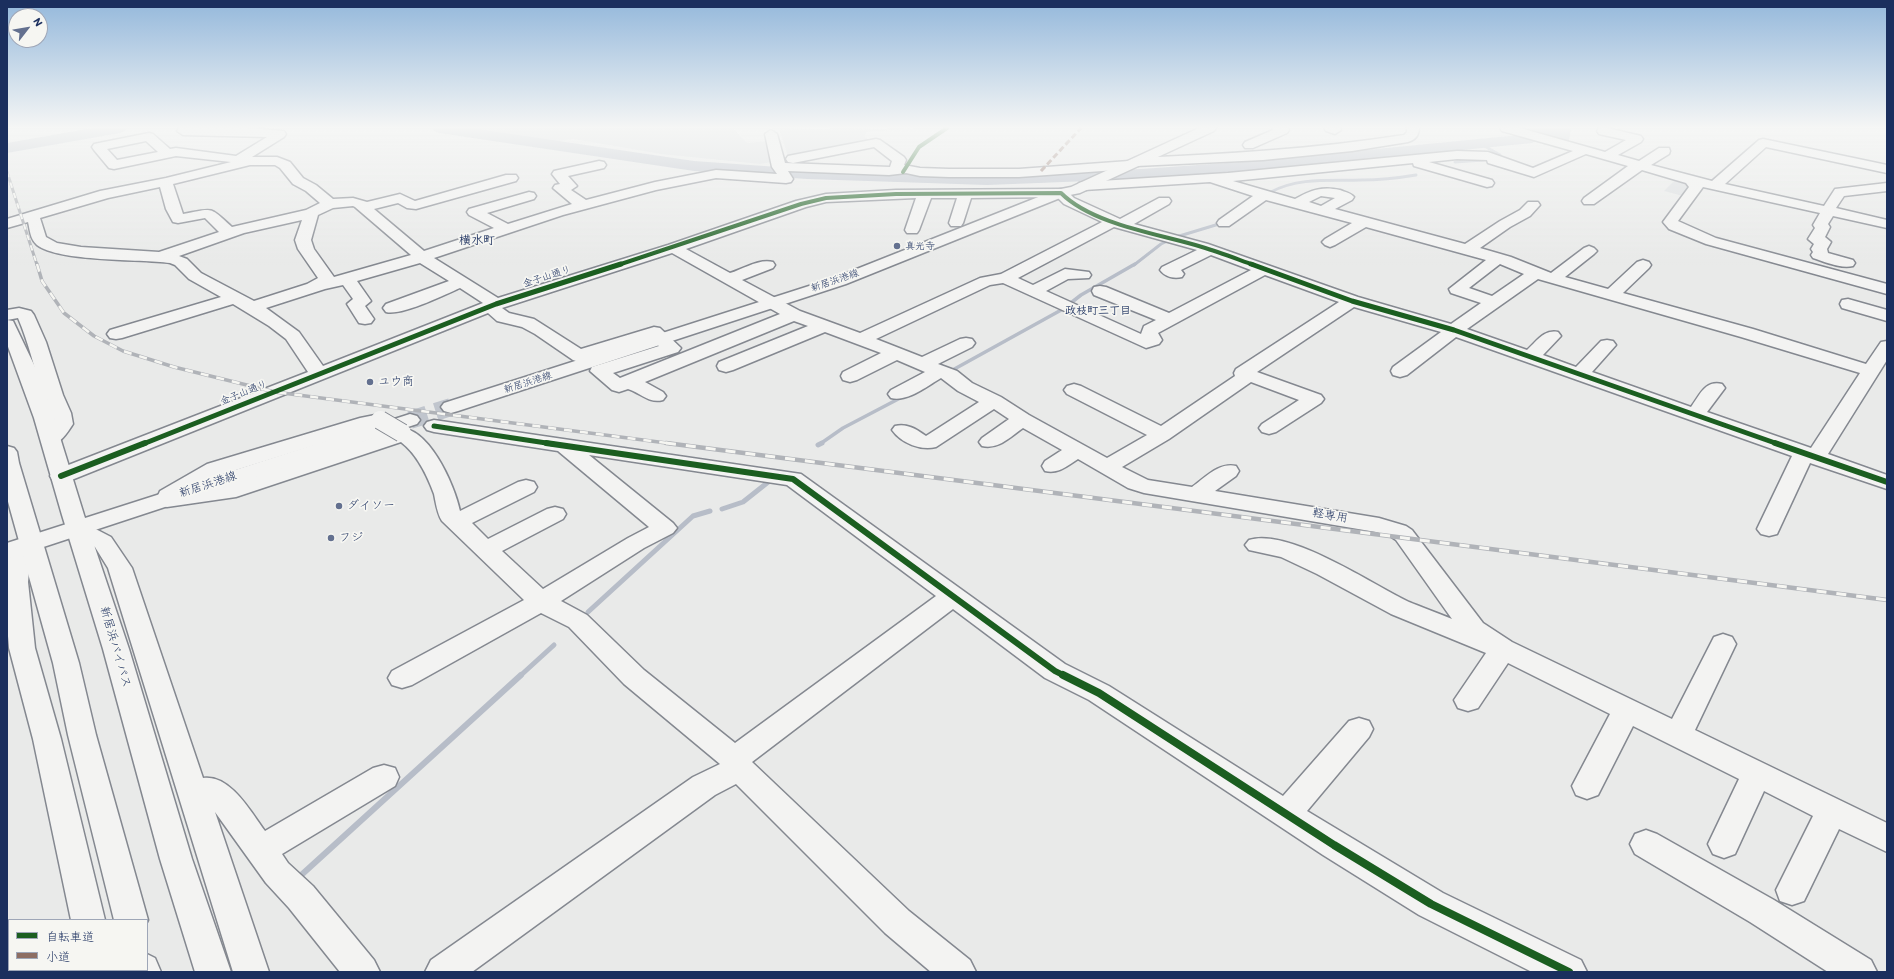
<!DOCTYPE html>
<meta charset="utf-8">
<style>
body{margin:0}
#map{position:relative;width:1894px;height:979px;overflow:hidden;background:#e9eae9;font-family:Itim,"Klee One",sans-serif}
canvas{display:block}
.frame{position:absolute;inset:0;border:8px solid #1b2f5e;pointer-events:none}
.legend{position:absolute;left:8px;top:919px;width:140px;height:52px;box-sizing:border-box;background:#f6f6f2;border:1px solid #9ea6b7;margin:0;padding:5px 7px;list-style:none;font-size:12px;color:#1b2f5e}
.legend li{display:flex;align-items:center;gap:8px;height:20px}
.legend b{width:20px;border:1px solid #9ea6b7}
.north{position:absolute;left:8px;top:8px;width:40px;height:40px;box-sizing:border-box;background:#f6f6f2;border:1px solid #9ea6b7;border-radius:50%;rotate:59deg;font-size:11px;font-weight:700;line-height:16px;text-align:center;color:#1b2f5e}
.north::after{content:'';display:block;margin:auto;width:14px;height:18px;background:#63708f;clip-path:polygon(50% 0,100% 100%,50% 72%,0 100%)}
</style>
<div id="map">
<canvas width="1894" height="979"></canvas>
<div class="frame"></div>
<ul class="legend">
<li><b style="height:5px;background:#1b5e20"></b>自転車道</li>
<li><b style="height:5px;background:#8d6e63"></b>小道</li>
</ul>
<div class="north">N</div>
</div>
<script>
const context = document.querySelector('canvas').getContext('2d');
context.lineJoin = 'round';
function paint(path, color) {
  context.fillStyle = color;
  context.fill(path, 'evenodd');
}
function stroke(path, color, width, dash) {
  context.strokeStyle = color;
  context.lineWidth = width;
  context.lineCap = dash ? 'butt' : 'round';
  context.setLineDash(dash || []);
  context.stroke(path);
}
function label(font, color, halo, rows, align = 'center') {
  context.font = font + ' Itim,"Klee One",sans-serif';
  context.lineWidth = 3.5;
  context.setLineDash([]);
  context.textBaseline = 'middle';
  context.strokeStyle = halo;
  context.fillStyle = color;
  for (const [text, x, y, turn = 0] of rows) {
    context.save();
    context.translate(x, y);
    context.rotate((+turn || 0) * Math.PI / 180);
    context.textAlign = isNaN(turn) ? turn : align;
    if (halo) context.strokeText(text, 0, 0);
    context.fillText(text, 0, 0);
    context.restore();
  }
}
const green = new Path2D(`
 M455,128H733L747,143L766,141L773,162L760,164L661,154L573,139L546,143Z
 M915,128L866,132L865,137L873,143L789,159L779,129Z
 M1674,181L1689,185L1690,189L1683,196L1664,191Z`);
const water = new Path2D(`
 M1529,128H1571L1569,141L1527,129Z`);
const streamFar3 = new Path2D(`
 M1455,162L1483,160L1500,155L1481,144
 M1271,192C1298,177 1332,181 1361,180C1380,180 1398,178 1416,175
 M1134,265L1161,244L1176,237L1219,224`);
const streamFar2 = new Path2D(`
 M949,372L1063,309L1081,295L1135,264
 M820,444L843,428L904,396`);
const streamFar1 = new Path2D(`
 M818,445L822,443
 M722,509L743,502L772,479
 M588,612L693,516L710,511
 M520,676L554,645`);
const stream = new Path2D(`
 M298,878L521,675`);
const river = new Path2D(`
 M92,128H128L125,131L120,133L7,153V143Z
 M431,128H471L694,161L807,169L987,175L1141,169L1254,161L1529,134L1540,128H1561L1558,131L1532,143L1254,171L1141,179L987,185L807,179L694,171L439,133L434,131Z`);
const majorTunnel = new Path2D(`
 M410,420L451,407`);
const minor = new Path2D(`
 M179,128H248L284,131L286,134L284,137L252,157H277L290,162L303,178L316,185L333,199L353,198L367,202L400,194L415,201L506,175H516L518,178L516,181L416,209L407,208L398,203L374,209L424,251L494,228L469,215L467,212L469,209L529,192L534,193L536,196L534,199L487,213L508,224L572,204L553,188L555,185L560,184L552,174L554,171L599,161L604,162L606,165L604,168L568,176L577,186L571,190L586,200L655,182L716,170L777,174L772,167L765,134L771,130L777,134L785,163L890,167L892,161L874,147L793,163L788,162L786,159L788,156L793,155L876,139L880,140L904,157L906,160L904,165L920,168L949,169H1019L1129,161L1135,158C1225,154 1315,149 1404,135L1407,132V128H1419C1419,135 1415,140 1408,142L1352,151L1263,160L1136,166L1130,169L1019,177H949L920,176L906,173L889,175L788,171L793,179L791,182L786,183L716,178L656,190L563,215L434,258L498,298L668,245L796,201L826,194L896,190L1061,189L1066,190L1074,198L1120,219L1159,198H1169L1171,201L1169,204L1134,224L1208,244L1358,297L1451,324L1481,303L1451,293L1449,289L1486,260L1366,227L1335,245L1330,247L1325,245L1322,242L1325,239L1352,223L1266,200L1229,226H1219L1217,223L1219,220L1253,196L1210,182L1084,190L1079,189L1077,186L1079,183L1084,182L1228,173L1457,151L1488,152L1533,168L1573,151L1502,131L1500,128H1520L1605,152L1626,140L1599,134L1597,131L1599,128H1607L1637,135L1641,136L1643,139L1641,142L1618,155L1639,161L1659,148H1669L1670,151L1669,154L1651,165L1712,181L1759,140L1763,139L1887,165V173L1766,147L1725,184L1824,206L1835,189L1887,183V191L1844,196L1836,208L1887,220V228L1833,216L1828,224L1830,227L1825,237L1831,242L1827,249L1828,253L1853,260L1855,263L1853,266C1841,269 1825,262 1813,258L1811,255L1813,252L1811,249L1814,244L1808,239L1815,228L1813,225L1820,213L1703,187L1678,221L1716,238L1887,284V294L1706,244L1669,229L1663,222L1689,187L1686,183L1642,170L1594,204H1584L1582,201L1584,198L1628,166L1586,154L1534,177L1488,163L1487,160L1457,159L1429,162L1492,180L1494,183L1492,186L1487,187L1414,166L1413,163L1233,181L1295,199C1311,190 1322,186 1340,190C1345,192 1351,193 1354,197L1352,200L1335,209L1465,244L1500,221L1520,210L1528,202H1538L1540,205L1530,216L1510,227L1480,248L1511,257L1551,273L1584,248L1589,246L1594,248L1597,251L1594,254L1565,277L1608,289L1637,262L1643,260L1649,262L1651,265L1649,268L1623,293L1753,329L1866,364L1881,342L1887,341V360L1828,454L1887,475V489L1810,463L1777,534L1769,536L1761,534L1757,529L1792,456L1456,337L1407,375L1400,377L1393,375L1391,371L1393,367L1441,332L1354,307L1257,372L1321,395L1324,399L1321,403L1276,432L1269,434L1262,432L1259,428L1262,424L1299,400L1251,382L1169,439L1122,467L1148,480L1192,487C1205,478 1219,462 1236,466L1239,471L1236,476L1215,491L1379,518L1406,526L1412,530L1483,623L1512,642L1672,719L1714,637L1723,634L1732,637L1736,644L1695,730L1887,823V852L1839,829L1804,901L1792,905L1780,901L1776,890L1813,816L1764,791L1735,854L1724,858L1713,854L1708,844L1739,779L1633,726L1598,795L1587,799L1576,795L1572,786L1610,714L1508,663L1478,708L1468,711L1458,708L1454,700L1486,653L1391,614L1317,574L1281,557L1249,550L1245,545L1249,540C1290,528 1371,584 1409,602C1423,608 1438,613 1452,619L1396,540L1390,536L1376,532L1144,493L1128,488L1078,459C1067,466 1059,474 1045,471L1042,466L1045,461L1062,450L1023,428C1010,437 998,450 982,446L979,442L982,438L1009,419L994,409L936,447C921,451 901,443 892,430L895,426C907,423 916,429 926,436L979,402L958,391L941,378C927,386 908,402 891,398L888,394L891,390L925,372L897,360L857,380L850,382L843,380L841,376L843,372L881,353L825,332L733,370L726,372L719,370L717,366L719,362L808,326L794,321L645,382L663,392L666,396L663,400C649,404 641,393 628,389L619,392L612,390L590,371L592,367L659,346L651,339L579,362L573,360L535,334L522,327L497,321L488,313L69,481L61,483L53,481L50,476L53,471L308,372L286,339L269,326L233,304L122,338L116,339L110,338L107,334L110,330L221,297L189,279L175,265L170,263C140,259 59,262 37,245C30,239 30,230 28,222L7,228V219L100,191L166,178L231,162L176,156L114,169L109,168L94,150L92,147L94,144L149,133L153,134L170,149L176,148L236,156L267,137L183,135L177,131ZM146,141L158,152L117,160L107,149ZM250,165H275L280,168L293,184L306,191L320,203L306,210L232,227C209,206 214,208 183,214L173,184ZM160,187L166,209L173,222L178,223L205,218L219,232L159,252L81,247L57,243L46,237L40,218L108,198ZM1321,196L1335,198L1321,206L1309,202ZM1057,197L1064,204L1102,222L1001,274L980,278L860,333L800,311L742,280L773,268L775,265L773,262C760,258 743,269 730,273L686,249L806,207L826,202L916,198L905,230L907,233H917L919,230L931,198H957L949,223L951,226H961L963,223L971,198ZM353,206L355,207L411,255L334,277L314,249L311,240L318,215L333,208ZM302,220L295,240L298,249L318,278L307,284L254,301L201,273L187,259L179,256L244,233ZM1114,227L1197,250L1162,267L1160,270C1165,277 1174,279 1182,277L1184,274L1181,270L1211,255L1251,270L1169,313L1106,287L1100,286L1094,287L1092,291L1094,295L1156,320L1144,326L1141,334L1046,291L1068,279L1089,278L1091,275L1089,272L1065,269L1033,285L1018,278ZM672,253L780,314L620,378L613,373L678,352L681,348L660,328L654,327L581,349L534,319L509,313L502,308ZM420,263L449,281L386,304L383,308L386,312C402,316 444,295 460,288L483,303L323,366L299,332L266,308L325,289L343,285L353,299L347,304L359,323L365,324L371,323L374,319L365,306L371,301L357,281ZM1500,264L1524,274L1492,296L1469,288ZM1265,275L1339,302L1236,369L1234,373L1235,376L1161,426L1081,386L1074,384L1067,386L1064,390L1067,394L1147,435L1107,458L1029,415L1001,397L972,383L957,371L938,364L972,347L975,343L972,339L966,338L960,339L922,357L876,339L990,285L1003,283L1146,348L1159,344L1162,340L1158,333ZM1538,279L1741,337L1860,373L1811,448L1707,412L1725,388L1722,384C1705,380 1700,395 1691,407L1592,372L1616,345L1613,341L1607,340L1601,341L1576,367L1543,355L1561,336L1558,332C1544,329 1537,341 1527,350L1467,329Z
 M1272,128H1288L1289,130L1287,133L1253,148H1245L1243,145L1245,142L1273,130Z
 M1324,128H1340L1341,130L1335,134L1326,131Z
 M1848,299L1887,310V321L1842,308L1840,304L1842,300Z
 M19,308L31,311L34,315L46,342L63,395L71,413L73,424C65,436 59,447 44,443L41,439L53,423C51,413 47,404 43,394C34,369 29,343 18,318L7,320V310Z
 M380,414L387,416L390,420L387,424L370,428L223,474L196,489L225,486L393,431L395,429C427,421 455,486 460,511L518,482L526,480L534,482L537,487L534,492L472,523L488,539L547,509L555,507L563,509L566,514L563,519L502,551L543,589L628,538L649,527L558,451L434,432L427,430L424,426L427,422L434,420L801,474L1065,664L1109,686L1283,796L1349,721L1359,718L1369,721L1373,729L1369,737L1307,811L1443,893L1581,960L1587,972H1532L1419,915L1323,855L1089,700L1045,678L953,609L752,762L909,911L970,960L976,972H931L885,933L736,784L715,795L472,972H425L431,960L693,777L720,764L624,684L569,627L541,613L412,685L402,688L392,685L388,678L392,671L524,600L442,521C437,513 436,503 434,494C427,475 417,454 401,442L236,497L167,507L159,505L156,500L160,491L207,464L360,418ZM589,455L787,485L936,596L735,743L644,670L587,615L561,601L644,548L673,533L677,528L673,523Z
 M78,522L86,524L111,537L132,568L203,778C230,774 251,812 265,831L373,768L384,765L395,768L399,777L395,786L282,854L288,863L313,886L374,960L380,972H340L289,908L266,883L215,812L269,972H233L108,568L95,547L70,534L66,529L70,524Z
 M31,535L39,538L43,543L30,560L28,582L35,648L61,739L105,920H71L33,739L9,648L7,624V557L23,538Z
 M1646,830L1657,834L1774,900L1871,960L1877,972H1828L1750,922L1635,854L1630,844L1635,834Z
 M81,970H117V972H81Z`);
const major = new Path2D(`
 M1199,128H1216L1214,131L1080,193L1065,196L846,284L458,411L451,413L444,411L441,407L444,403L834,278L1056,190L1071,187Z
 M410,414L417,416L420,420L417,424L7,559V543Z`);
const highway = new Path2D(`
 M7,320L13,321L37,371L54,418L84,515L129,649L192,859L231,972H195L160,859L103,649L62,515L34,418L7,344Z
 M7,446L14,448L17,452L19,463L79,663L96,735L148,920L147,922V920H114L68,735L53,663L7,498Z
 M147,954L155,958L161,972H125V970H147Z`);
const railFar2 = new Path2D(`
 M7,172L37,265`);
const railFar1 = new Path2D(`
 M37,264L42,281L64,313L94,336L123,351L174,367L275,392L674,444`);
const rail = new Path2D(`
 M666,443L1887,600`);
const minorBridge = new Path2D(`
 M380,420L402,433`);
const quiet = new Path2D(`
 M1041,171L1081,128`);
const cyclewayFar3 = new Path2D(`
 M903,172L919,147L947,128
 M618,265L801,204L826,198L896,194L1061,193C1093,225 1160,234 1202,247C1219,252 1237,259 1254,265`);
const cyclewayFar2 = new Path2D(`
 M1251,264L1352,301L1454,330L1778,444
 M434,426L553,444
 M143,444L496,304L621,264`);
const cyclewayFar1 = new Path2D(`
 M546,443L793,479L1055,671L1065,676
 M1775,443L1887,482
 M61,476L145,443`);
const cycleway = new Path2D(`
 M1063,675L1099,693L1334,845L1431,904L1569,972`);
const markers = [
 [897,246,4,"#63708f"],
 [370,382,4,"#63708f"],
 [339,506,4,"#63708f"],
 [331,538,4,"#63708f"]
];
const farPoinames = [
 ["真光寺",905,246]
];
const farStreetnames = [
 ["金子山通り",547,277,-18],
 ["新居浜港線",835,281,-19],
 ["新居浜港線",528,383,-18],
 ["金子山通り",244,393,-22]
];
const farNeighbourhoodnames = [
 ["政枝町三丁目",1098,311]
];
const farQuarternames = [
 ["横水町",477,241]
];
const poiNames = [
 ["ユウ商",378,382],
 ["ダイソー",347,506],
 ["フジ",339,538]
];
const streetNames = [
 ["新居浜港線",208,485,-18],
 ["軽専用",1330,516,10],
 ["新居浜バイパス",115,647,74]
];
paint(green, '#d8dbde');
paint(water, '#b7bdc8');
stroke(streamFar3, '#b7bdc8', 3);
stroke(streamFar2, '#b7bdc8', 3.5);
stroke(streamFar1, '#b7bdc8', 5);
stroke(stream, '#b7bdc8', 6);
paint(river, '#b7bdc8');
stroke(majorTunnel, '#c0c5cd', 18, [18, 9]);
stroke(minor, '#848890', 3);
stroke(major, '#848890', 3);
stroke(highway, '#848890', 3);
paint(minor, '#f3f3f2');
paint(major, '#f3f3f2');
paint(highway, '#f3f3f2');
stroke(railFar2, '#b0b3b8', 3);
stroke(railFar1, '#b0b3b8', 3.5);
stroke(rail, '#b0b3b8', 4.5);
stroke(railFar2, '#f6f6f2', 2, [5.5]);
stroke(railFar1, '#f6f6f2', 2.5, [8]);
stroke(rail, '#f6f6f2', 3, [10]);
stroke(minorBridge, '#848890', 20, []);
stroke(minorBridge, '#f3f3f2', 18);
stroke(quiet, '#8d6e63', 3, [6, 3]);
stroke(cyclewayFar3, '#1b5e20', 4);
stroke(cyclewayFar2, '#1b5e20', 5);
stroke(cyclewayFar1, '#1b5e20', 6);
stroke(cycleway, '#1b5e20', 8);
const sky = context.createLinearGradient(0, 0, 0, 265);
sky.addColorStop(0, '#94b8db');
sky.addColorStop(0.48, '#f5f6f5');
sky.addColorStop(1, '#f5f6f500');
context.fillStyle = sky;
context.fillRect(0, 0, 1894, 265);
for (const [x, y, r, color] of markers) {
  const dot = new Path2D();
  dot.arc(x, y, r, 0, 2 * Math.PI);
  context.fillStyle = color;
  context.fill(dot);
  stroke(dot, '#f6f6f2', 1.5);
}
label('10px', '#1b2f5e', '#f6f6f2', farPoinames, 'left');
label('10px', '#1b2f5e', '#f6f6f2', farStreetnames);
label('bold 11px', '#1b2f5e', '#f6f6f2', farNeighbourhoodnames);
label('bold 12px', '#1b2f5e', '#f6f6f2', farQuarternames);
label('12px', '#1b2f5e', '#f6f6f2', poiNames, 'left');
label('12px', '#1b2f5e', '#f6f6f2', streetNames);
</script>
